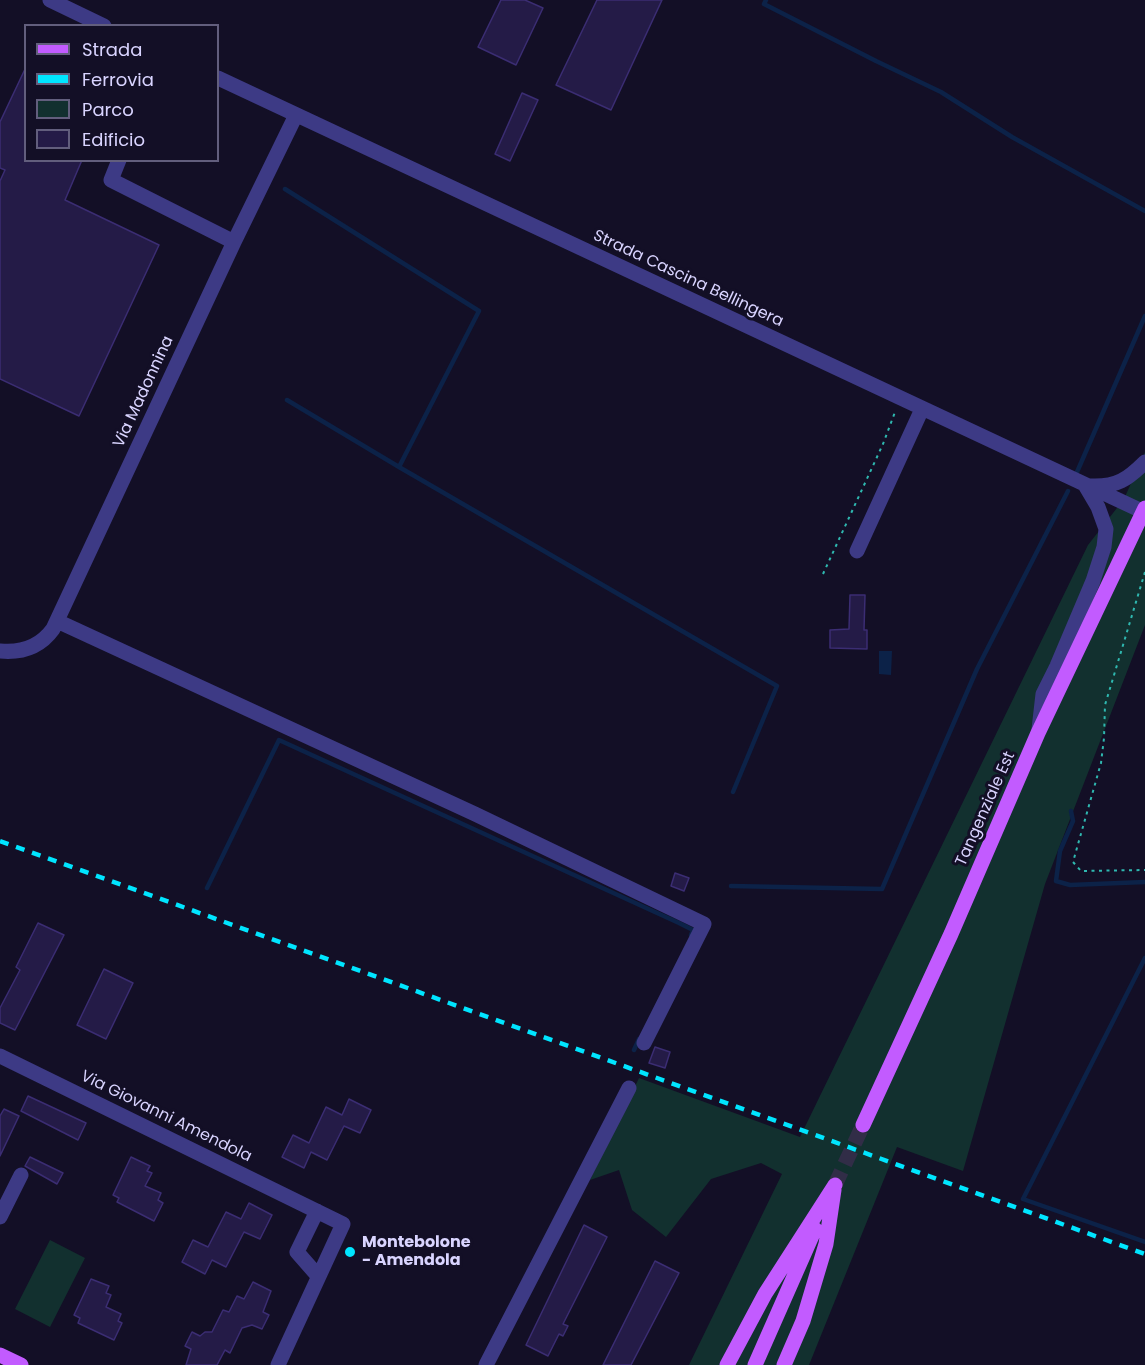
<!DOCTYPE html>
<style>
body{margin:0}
#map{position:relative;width:1145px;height:1365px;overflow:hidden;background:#130f26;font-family:Poppins,sans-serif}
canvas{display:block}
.legend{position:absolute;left:24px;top:24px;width:195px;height:138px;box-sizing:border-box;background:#130f26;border:2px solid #625e7d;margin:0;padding:8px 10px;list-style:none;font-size:18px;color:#d9d4ff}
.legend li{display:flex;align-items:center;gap:12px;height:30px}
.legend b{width:30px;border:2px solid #625e7d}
</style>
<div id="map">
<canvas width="1145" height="1365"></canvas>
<ul class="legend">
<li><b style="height:8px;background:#c25bff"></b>Strada</li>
<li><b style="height:8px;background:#00e5ff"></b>Ferrovia</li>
<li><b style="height:16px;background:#12302f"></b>Parco</li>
<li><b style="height:16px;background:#241b47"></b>Edificio</li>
</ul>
</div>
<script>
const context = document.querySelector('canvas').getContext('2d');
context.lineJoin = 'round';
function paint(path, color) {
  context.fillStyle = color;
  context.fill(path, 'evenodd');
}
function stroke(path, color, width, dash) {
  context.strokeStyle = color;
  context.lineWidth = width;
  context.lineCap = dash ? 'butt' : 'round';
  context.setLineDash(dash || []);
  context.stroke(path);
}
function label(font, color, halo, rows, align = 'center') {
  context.font = font + ' Poppins,sans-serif';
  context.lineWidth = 6;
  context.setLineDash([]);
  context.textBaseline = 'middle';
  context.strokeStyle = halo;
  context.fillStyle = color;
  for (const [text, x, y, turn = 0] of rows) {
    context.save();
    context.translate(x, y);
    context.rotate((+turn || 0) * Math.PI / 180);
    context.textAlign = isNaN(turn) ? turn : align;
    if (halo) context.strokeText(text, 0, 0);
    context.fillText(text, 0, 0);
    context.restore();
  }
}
const green = new Path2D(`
 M1145,452V625L1045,884L963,1171L897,1147L809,1365H689L782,1174L761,1163L711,1179L666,1237L632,1210L619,1170L590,1180L639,1078L800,1137L1088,545L1124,499Z
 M50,1240L85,1258L50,1327L15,1309Z`);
const water = new Path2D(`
 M879,651H892L891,675L879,674Z`);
const stream = new Path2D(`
 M766,0L764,4L876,61L941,92L1012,137L1145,211
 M285,189L479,311L399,467
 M287,400L399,467L777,686L733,792
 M1077,472L1145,316
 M1071,811L1073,821L1060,851L1056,881L1070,885L1145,882
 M731,886L882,889L977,669L1068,491
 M207,888L279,740L679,923L693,930L691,935
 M1145,958L1023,1199L1145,1242
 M634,1050L639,1039`);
const building = new Path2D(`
 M501,0H525L543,8L516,65L478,47Z
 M597,0H662L611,110L556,85Z
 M26,67V160H82L65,200L159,245L79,416L0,379V181L5,170L0,168V122Z
 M522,93L538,100L510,161L495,154Z
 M850,595H865L864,630H867V649L830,648V630L849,629Z
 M675,873L689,878L684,891L671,886Z
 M38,923L64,935L15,1030L0,1023V1008L20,970L16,967Z
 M104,969L133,983L106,1039L77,1025Z
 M655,1047L670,1052L665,1068L649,1063Z
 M28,1096L86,1123L78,1140L21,1111Z
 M349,1099L371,1110L360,1133L344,1126L327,1160L311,1152L304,1168L282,1157L293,1135L309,1143L326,1107L342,1115Z
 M4,1109L19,1116L0,1156V1116Z
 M30,1157L63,1173L57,1184L25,1166Z
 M131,1157L150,1166L147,1171L152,1173L145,1186L161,1193L158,1200L163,1203L154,1221L117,1202L119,1198L113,1195Z
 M249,1203L272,1215L260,1239L244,1232L226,1267L212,1260L205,1274L182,1262L193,1240L208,1247L226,1212L241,1219Z
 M584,1225L607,1237L563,1324L568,1326L563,1336L559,1334L548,1356L526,1345Z
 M655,1261L679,1273L631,1365H603Z
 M91,1279L109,1286L106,1293L111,1295L106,1307L121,1314L118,1321L122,1323L114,1340L78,1323L80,1318L74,1315Z
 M253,1282L271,1291L263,1312L269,1315L262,1329L252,1325L242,1328L230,1353L225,1350L217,1365H186L191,1349L185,1346L192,1332L200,1336L205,1332H212L223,1310L229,1312L237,1296L244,1299Z`);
const majorTunnel = new Path2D(`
 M835,1185L863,1125`);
const path = new Path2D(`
 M1145,572L1105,705L1104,738L1101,763L1073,862L1081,871L1145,870
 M823,574L883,444L895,412`);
const minor = new Path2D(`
 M50,0L104,26
 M218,78L1144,512
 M119,160L111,180L234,242
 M1091,486C1117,487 1128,479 1145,462
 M857,551L922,409
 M57,621L475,814L704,924L644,1043
 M0,651C21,653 40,647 53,629L234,242L296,115
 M1039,729L1043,694L1057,666L1093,581L1104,547L1106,529L1098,507L1085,485
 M0,1056L343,1224L278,1365
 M317,1211L297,1252L318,1276
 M0,1217L21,1175
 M486,1365L629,1088`);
const major = new Path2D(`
 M863,1125L951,934L1038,733L1145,508
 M0,1355L21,1365
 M727,1365L765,1294L835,1185
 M755,1365L815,1229
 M784,1365L803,1321L826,1244L834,1190`);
const rail = new Path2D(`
 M0,841L1145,1254`);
const markers = [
 [350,1252,6,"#00e5ff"]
];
const streetNames = [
 ["Strada Cascina Bellingera",688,279,25],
 ["Via Madonnina",144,392,-65],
 ["Tangenziale Est",986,809,-66],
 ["Via Giovanni Amendola",166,1117,26]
];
const poiNames = [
 ["Montebolone",362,1243],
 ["- Amendola",362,1261]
];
paint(green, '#12302f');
paint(water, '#0c2248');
stroke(stream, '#0c2248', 4.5);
paint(building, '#241b47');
stroke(building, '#3b2d73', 1.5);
stroke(majorTunnel, '#312d47', 15, [15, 8]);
stroke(path, '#2fb8b0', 2, [3, 4.5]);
stroke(minor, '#3d3a85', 15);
stroke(major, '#c25bff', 15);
stroke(rail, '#00e5ff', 4.5, [9, 8]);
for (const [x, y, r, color] of markers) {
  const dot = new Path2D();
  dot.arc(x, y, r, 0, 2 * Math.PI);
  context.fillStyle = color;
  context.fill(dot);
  stroke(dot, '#130f26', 2);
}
label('16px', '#d9d4ff', '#130f26', streetNames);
label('bold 16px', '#d9d4ff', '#130f26', poiNames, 'left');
</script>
